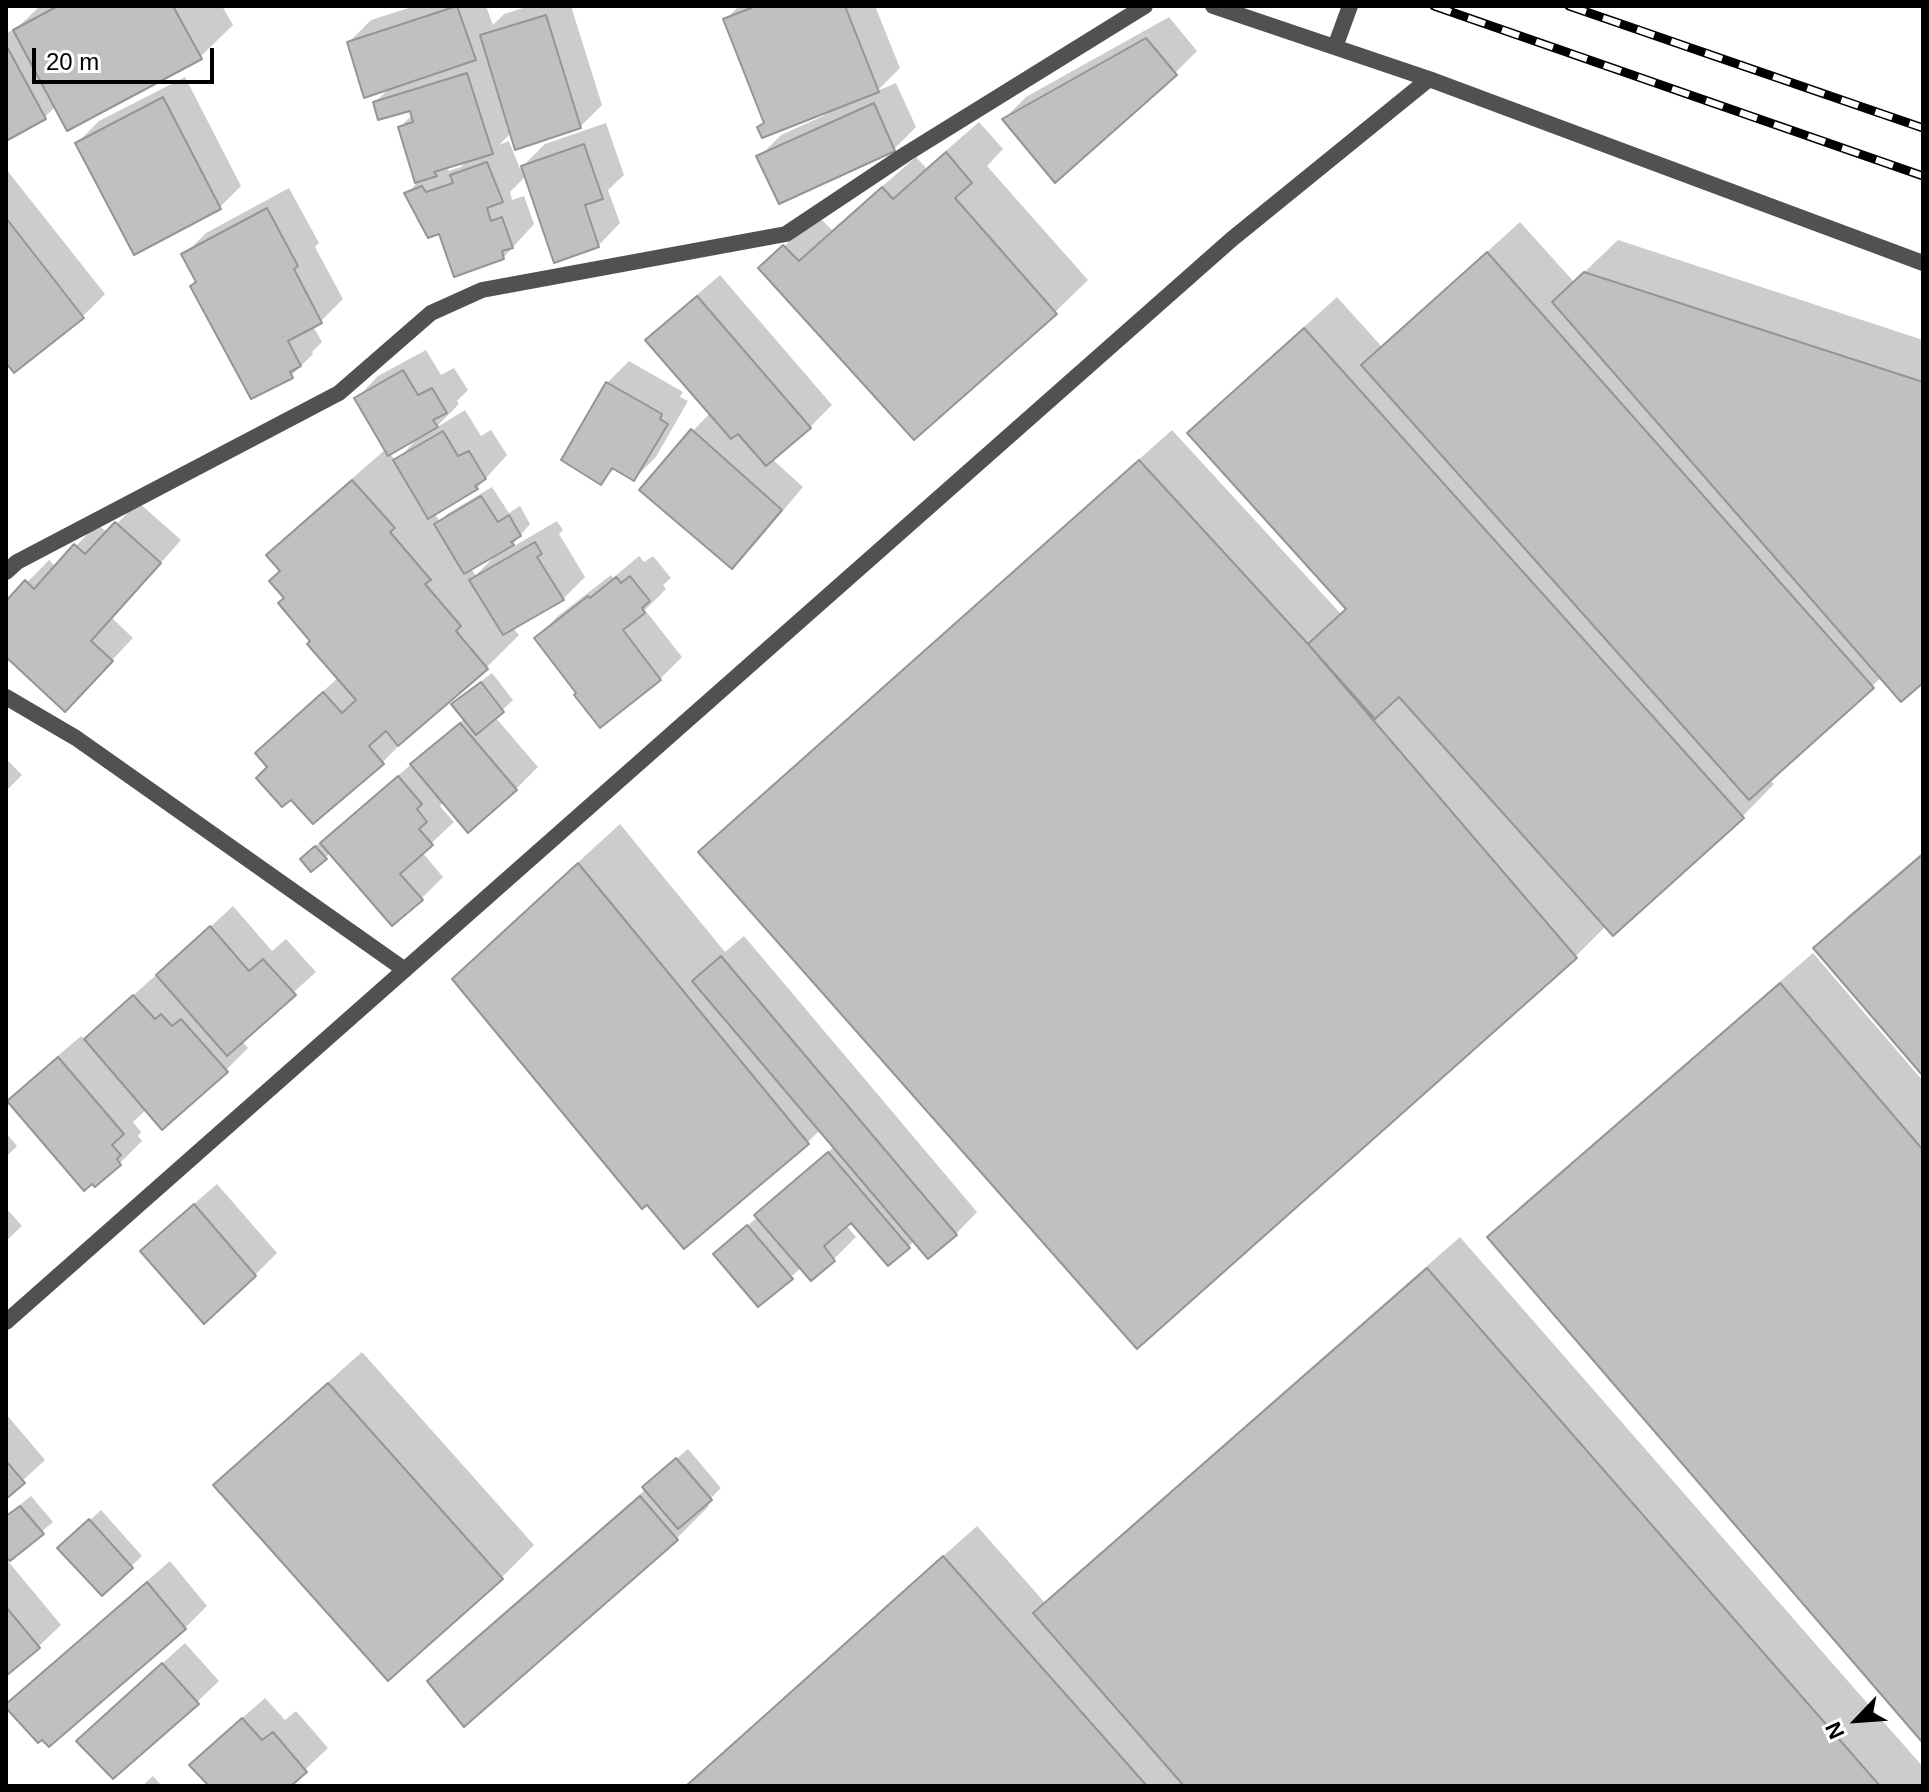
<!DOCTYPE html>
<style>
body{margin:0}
#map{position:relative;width:1929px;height:1792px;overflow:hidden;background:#fff;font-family:Arial,sans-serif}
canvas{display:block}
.frame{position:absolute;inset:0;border:8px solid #000;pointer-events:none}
.north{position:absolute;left:1817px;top:1680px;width:80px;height:80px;-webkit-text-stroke:6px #fff;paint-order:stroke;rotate:245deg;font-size:22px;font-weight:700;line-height:32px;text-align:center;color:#000}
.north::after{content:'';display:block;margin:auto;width:28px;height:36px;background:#000;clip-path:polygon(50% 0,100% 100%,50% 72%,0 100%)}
.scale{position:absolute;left:32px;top:48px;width:182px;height:36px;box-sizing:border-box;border:4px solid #000;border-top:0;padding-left:10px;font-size:24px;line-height:28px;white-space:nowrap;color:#000;-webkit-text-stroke:6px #fff;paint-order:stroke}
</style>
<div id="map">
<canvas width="1929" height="1792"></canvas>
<div class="frame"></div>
<div class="north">N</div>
<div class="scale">20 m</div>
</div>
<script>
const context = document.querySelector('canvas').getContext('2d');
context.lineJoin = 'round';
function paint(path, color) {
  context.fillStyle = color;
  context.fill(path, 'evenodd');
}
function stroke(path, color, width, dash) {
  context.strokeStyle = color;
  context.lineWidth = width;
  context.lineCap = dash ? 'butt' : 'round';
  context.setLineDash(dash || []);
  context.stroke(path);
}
const shadow = new Path2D(`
 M40,6H222L233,25L200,57L56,106L45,117L6,138V34L19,26Z
 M415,6H486L493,25L504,14L529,6H571L602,105L580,127L512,132L499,145L509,141L520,169L545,144L606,123L624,175L608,190L620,223L598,246L526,176L510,192L512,200L524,196L534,224L503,258L440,231L407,194L417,183L400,127L413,114L412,108L375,102L391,87L349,42L371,20ZM468,159L461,167L449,171L445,166Z
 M739,6H875L900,68L877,91L896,83L916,127L894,149L759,157L781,135L825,115L823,112L760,127L766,121L725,20Z
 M1169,17L1197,51L1175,73L1004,119L1026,97Z
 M185,77L241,186L219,208L77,143L99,121Z
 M979,122L1003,149L987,166L1088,280L1055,312L761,268L817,215L832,230L916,157L926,168Z
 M6,169L105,294L83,316L15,370L6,360Z
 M289,188L319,243L315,247L343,299L321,321L313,326L322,342L312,352L313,354L291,376L197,282L184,255L206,233Z
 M1520,222L1574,282L1618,240L1923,340V680L1882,677L1769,779L1774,784L1742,817L1606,926L1576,956L1137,1346L701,852L733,820L1172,430L1341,614L1347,608L1190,433L1222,401L1337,297L1382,347Z
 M720,275L832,405L810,427L772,459L803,487L754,545L732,567L693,431L711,412L648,340L670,318Z
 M426,350L441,375L454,368L468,390L457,401L459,404L438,425L439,426L465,410L481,436L491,430L507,455L477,488L434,513L440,521L447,514L492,487L509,513L520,506L530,524L509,549L557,521L563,530L559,534L585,577L563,599L512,627L519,635L487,667L415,729L383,762L313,822L257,753L290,721L339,677L286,598L283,571L269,555L301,523L386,449L357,398L378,376ZM418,438L396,461L389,453ZM498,553L476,575L470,568Z
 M629,361L683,392L680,397L688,401L656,457L634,479L615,468L601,482L607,383Z
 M138,502L181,540L112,618L133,638L87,687L6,654V604L49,560L56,567L97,524L108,533Z
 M639,556L644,562L653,556L671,578L663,585L666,589L645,610L682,657L660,679L601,725L578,692L537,638L558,616L611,575L613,578Z
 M492,673L513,700L495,717L538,767L516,789L444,801L440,806L454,822L422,852L443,877L421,899L331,852L325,858L313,848L327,837L328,838L345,821L465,718L454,704L464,694Z
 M6,759L22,775L6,791Z
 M620,824L725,952L744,936L977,1212L956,1234L915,1240L908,1247L851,1220L846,1225L856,1237L834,1259L812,1278L802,1267L791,1277L726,1243L758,1217L757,1215L779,1194L835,1146L821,1129L807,1143L454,979L495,938Z
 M1923,852V1073L1816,948L1848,916Z
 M233,906L272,951L286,939L316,972L241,1040L248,1048L226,1070L147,1109L133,1122L141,1132L138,1136L142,1141L120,1163L9,1101L31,1079L81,1036L85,1041L108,1018L156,975L157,976Z
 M1813,953L1923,1081V1740L1490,1237L1522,1205Z
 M6,1133L17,1146L6,1157Z
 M217,1184L277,1253L255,1275L143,1251L165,1229Z
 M6,1208L22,1226L6,1241Z
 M1460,1237L1923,1767V1786H685L977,1526L1046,1604L1068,1581Z
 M362,1352L534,1545L502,1577L388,1678L216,1485L248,1453Z
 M6,1414L45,1460L6,1496Z
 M688,1449L721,1488L706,1503L709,1506L677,1538L464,1724L430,1681L462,1649L646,1489L655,1477Z
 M31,1496L53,1522L7,1560L61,1625L39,1646L6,1674V1516Z
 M101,1510L142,1556L102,1594L71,1538Z
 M170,1561L207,1606L185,1628L7,1706L29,1684Z
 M185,1643L219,1681L197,1702L101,1719Z
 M265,1698L285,1720L296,1711L328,1748L288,1786H212L214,1743Z
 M153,1776L162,1786H142Z`);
const building = new Path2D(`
 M58,6H173L202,59L67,131L13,30Z
 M457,6L476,60L364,98L347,42Z
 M756,6H845L879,92L762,138L757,127L764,123L723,19Z
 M546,15L581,128L515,150L480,35Z
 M1146,38L1177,75L1055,183L1002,119Z
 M6,45L46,119L6,141Z
 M467,73L493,154L434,172L437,176L415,183L398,127L413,122L410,111L378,120L373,102Z
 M163,97L221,209L134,255L75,143Z
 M874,103L895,151L779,204L756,156Z
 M584,144L603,199L585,205L599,247L554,263L521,166Z
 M946,152L972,183L955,198L1057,314L914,440L758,268L783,245L799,261L882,187L893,199Z
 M487,162L503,202L487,208L491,221L502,217L513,248L502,251L504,259L454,277L439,234L428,238L404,193L422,186L426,192L453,183L450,175Z
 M267,208L298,266L294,269L322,323L288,341L301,366L290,372L293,378L251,399L190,286L196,282L181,254Z
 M6,218L84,318L14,373L6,363Z
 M1487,252L1874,688L1749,800L1361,365Z
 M1584,272L1923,382V683L1901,702L1552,302Z
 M697,296L811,428L766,466L738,434L731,439L645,340Z
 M1304,328L1744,818L1613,936L1399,697L1375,719L1308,644L1346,609L1187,433Z
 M403,370L418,395L432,388L447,413L433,420L438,427L388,456L354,398Z
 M606,382L662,414L660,419L668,424L634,481L612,468L601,485L561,460Z
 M691,429L782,510L732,569L639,490Z
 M443,431L458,456L469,451L486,479L475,486L478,489L428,519L393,460Z
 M1139,460L1308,644L1577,958L1137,1349L698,852Z
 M352,480L395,528L390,532L431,580L425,584L461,626L456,631L488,669L398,746L386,731L369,746L384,764L313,824L291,800L282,807L256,778L267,767L255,753L323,692L342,713L356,700L307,644L310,641L278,603L284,598L269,581L280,571L266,555Z
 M481,496L498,522L509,515L521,536L511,542L514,545L464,574L434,524Z
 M115,522L161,563L91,641L113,661L65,712L6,657V601L25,580L34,589L74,544L85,554Z
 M535,542L542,554L537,557L564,600L503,635L469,580Z
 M630,576L650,601L642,608L645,613L623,630L661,680L600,728L574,695L576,693L534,638L588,596L590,598L616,577L621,583Z
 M481,682L504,712L476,735L451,704Z
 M460,723L517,790L468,833L410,764Z
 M398,776L422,804L417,809L427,822L419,829L433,845L400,874L423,900L392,926L320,843Z
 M315,846L327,859L311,872L300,859Z
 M1923,854V1076L1813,948Z
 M578,863L809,1144L684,1249L647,1205L642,1209L452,979Z
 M210,926L249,971L263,959L296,995L227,1056L156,975Z
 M721,956L957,1235L928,1259L692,981Z
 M1780,983L1923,1150V1743L1487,1237Z
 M133,995L155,1019L161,1014L172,1026L181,1019L228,1072L162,1130L84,1039Z
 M58,1057L124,1134L112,1145L121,1155L117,1159L121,1165L95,1187L92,1184L84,1191L7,1101Z
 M828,1152L910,1248L888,1266L851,1223L824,1246L835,1261L811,1281L754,1215Z
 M194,1204L256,1276L204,1324L140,1251Z
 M747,1225L793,1279L758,1307L713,1254Z
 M1427,1268L1880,1786H1184L1033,1613Z
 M328,1383L503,1579L388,1681L213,1485Z
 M676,1458L712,1500L678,1529L642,1487Z
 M6,1461L25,1483L6,1499Z
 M640,1496L678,1540L464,1727L427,1681Z
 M20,1506L44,1534L10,1561L6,1557V1516Z
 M89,1519L133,1568L102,1596L57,1548Z
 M943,1556L1147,1786H686Z
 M147,1582L186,1629L49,1747L42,1740L38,1743L6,1708V1704Z
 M6,1607L40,1648L6,1676Z
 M162,1663L199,1704L113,1779L76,1741Z
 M242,1718L262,1740L273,1732L307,1772L291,1786H209L189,1765Z`);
const service = new Path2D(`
 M6,572L17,562L339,393L431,313L482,290L786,234L906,154L1145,6`);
const minor = new Path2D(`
 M1213,6L1429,79
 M1335,47L1350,6
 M6,697L76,738L405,970
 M6,1322L1232,239L1429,79L1923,263`);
const rail = new Path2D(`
 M1434,6L1923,176
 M1569,6L1923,128`);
paint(shadow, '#0003');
paint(building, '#c0c0c0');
stroke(building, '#959595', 2);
stroke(service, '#515151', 16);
stroke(minor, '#515151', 16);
stroke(rail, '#000', 9);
stroke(rail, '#fff', 6, [18]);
</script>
